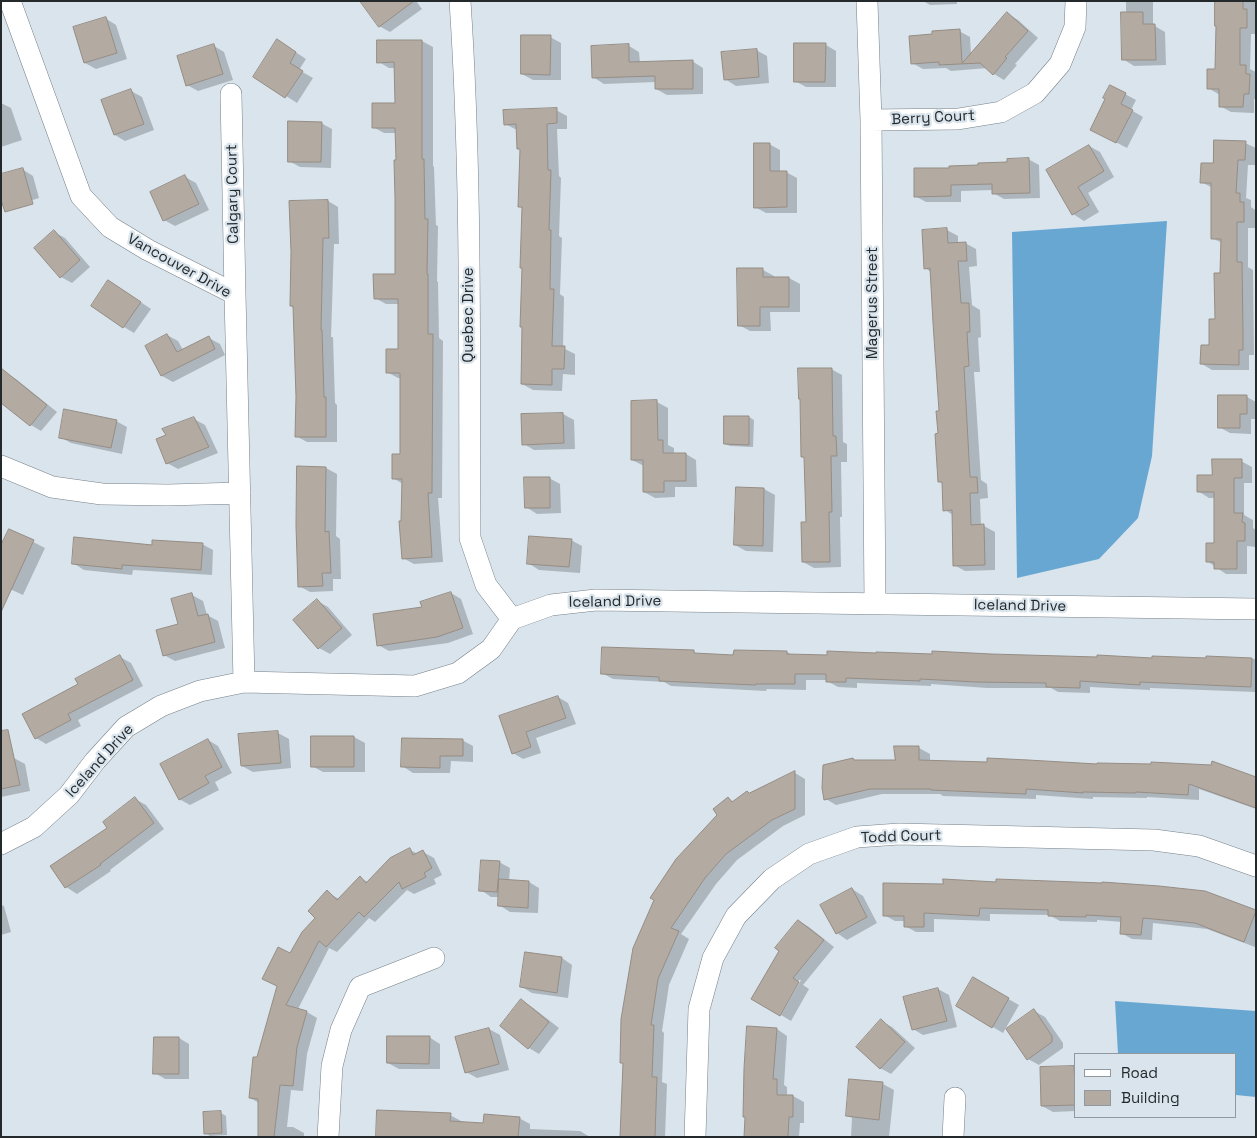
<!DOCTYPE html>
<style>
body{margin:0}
#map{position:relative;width:1257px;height:1138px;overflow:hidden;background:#d9e4ec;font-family:"Space Grotesk",sans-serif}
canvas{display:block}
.frame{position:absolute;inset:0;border:2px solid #24292c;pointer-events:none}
.legend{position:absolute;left:1074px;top:1053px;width:162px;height:65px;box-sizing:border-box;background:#d9e4ec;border:1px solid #91999f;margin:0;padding:6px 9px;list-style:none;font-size:15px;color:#24292c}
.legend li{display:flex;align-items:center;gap:10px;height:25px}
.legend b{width:25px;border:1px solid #91999f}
</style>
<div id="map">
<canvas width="1257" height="1138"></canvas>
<div class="frame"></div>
<ul class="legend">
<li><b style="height:6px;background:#fff"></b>Road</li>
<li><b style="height:14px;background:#b3aaa1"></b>Building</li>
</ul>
</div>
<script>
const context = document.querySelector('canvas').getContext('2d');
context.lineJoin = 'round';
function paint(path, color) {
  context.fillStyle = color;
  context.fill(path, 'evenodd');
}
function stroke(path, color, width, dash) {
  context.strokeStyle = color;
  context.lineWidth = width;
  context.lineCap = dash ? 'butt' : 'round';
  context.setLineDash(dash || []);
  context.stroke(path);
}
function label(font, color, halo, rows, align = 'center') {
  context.font = font + ' "Space Grotesk",sans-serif';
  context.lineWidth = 4.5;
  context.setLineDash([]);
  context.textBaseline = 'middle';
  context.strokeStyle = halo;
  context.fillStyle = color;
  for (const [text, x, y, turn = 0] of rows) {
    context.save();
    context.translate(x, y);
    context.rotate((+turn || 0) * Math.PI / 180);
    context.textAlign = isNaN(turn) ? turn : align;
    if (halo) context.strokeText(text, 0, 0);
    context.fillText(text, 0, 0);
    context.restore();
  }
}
const forest = new Path2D(`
 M1167,221L1152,456L1138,518L1099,559L1017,578L1012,232Z
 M1115,1001L1256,1011V1097L1236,1095V1054H1118Z`);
const shadow = new Path2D(`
 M361,1H416L422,9L390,32L379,26Z
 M923,1H957V4L930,5Z
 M1126,1H1153V25L1165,32L1166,65L1134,66L1123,59L1126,14Z
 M1215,1H1256V34H1251L1250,69L1256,72V99H1254V113L1231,112L1220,106V95L1208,88L1216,70L1217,27L1215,26Z
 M1008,14L1018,20L1038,38L1015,64L1017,65L1004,80L994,74L988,68L951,71L946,68L923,69L912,63L959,31L970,37L971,55Z
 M105,18L116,25L127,59L96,69L85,63Z
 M550,37L561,43V80H533L522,74Z
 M422,41L433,47V166L434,167L436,225L438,226L437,281L438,282L439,338L443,341L442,498H438L443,562L414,564L403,558V484L393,478L401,455V378H398L387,372L400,351L399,304H386L375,298L396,276V133H384L373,127L397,104L396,68H389L379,62Z
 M826,45L836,51V87H806L795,81Z
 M214,46L224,52L233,80L198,91L187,85Z
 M629,46L639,52L640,63L692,61L703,68V94L667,95L656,89V82L604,84L593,77Z
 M288,47L306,59L299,70L313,78L297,103L255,76Z
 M756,50L767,56L769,83L736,86L725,79Z
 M131,91L142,97L154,130L125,141L115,135Z
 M1125,94L1136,100L1131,110L1143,117L1127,148L1102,135Z
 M1,103L11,108L22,140L1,147Z
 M556,110L567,116V129H557L559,176L561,178L559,236L562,238L560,294L564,297L563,348L575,354V375L563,374L562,391L533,390L522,384L523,209L519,206L521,150L518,148L517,130L505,124Z
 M321,123L332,129L331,168L300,167L289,161Z
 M1245,143L1256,148L1255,165H1248L1246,198L1251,200V207L1255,210V228H1248V267L1253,270L1254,355H1249V370H1212L1202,364L1210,346L1216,320L1222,274V243L1212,238L1213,188L1201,182L1214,164Z
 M769,144L780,150V172H786L797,178V213H766L755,207Z
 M1089,146L1100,152L1114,177L1088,193L1099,212L1084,221L1073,214L1047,171Z
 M1028,159L1039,165L1040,198L1004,199L993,193V190L961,191V202H926L915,196L1008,163Z
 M22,169L33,176L39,198L13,206Z
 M185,177L196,183L209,210L175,226L164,220Z
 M328,201L338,207L339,244H334L331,337H333L335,403L337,405V442H307L296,436L297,397L294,308L291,306Z
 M947,230L958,236V243H965L976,249L977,266L969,267L972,305L980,310L981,337L978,338L980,372H974L981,480L987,484L988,498L980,499L981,526H984L995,532V570L965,571L954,565L953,515L945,510L943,484L939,481L940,412L931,272L925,268Z
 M54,232L65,238L90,267L72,283L61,277Z
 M763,270L774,276V278H789L800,284V312H770L771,331H750L739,325Z
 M109,281L151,309L134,333L124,327Z
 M167,335L178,341L183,350L209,338L220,344L225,355L173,382L162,376L147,346Z
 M831,369L842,375L843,442L847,444V462H841L842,517H840L841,567L814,568L803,562L807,523L806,458L802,456Z
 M5,373L16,379L57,412L41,431L31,425Z
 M1247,397L1256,402V419H1251V434L1230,433L1219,427Z
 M657,402L668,408V445L674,448V454H686L696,460L697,487H675V497L655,498L644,492V466L632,460Z
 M563,414L574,420L575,449L534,450L524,444Z
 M749,417L754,420L753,447L730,446L725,444Z
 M194,419L205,425L218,453L178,469L167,463V436Z
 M116,421L127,427L122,454L71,443L60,437Z
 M1241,461L1252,467V483H1244V515L1253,520V528L1256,530V547L1247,546V574H1226L1207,561L1215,544V498H1209L1198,491L1213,476Z
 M326,468L337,474L336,536L340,539L341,579H333V591L310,592L299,586Z
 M549,478L560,484L561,513L537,514L526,507Z
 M737,488L764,489L775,495L773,552L746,551L735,545Z
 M10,530L45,548L23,595L1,585Z
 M571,540L582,546L580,573L539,570L528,563Z
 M202,544L213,550L212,575L133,570L132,575L84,570L73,563L153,547Z
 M451,593L461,599L473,634L448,643L389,651L378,645L424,608Z
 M192,595L203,601L207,615L218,621L225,648L175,661L164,655L179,625Z
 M317,601L328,607L352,635L330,654L319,648Z
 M694,652L699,655L735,656L787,652L793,656H991L1153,659H1207V657L1256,659V692L1150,688V690L1090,687V693L1058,692L1051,688H987L931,684V686L857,683V688L838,687L827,681V680H806V690L767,689L766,691L671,686L664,682L613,679L602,673Z
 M120,657L131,663L143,686L78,720L81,726L46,744L36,738L80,685Z
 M558,697L568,703L576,724L536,738L541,753L523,759L513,753L500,717Z
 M278,733L289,739L291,768L253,772L242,766Z
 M313,737H354L365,743V772H323L312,766Z
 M208,740L218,746L232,773L215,782L219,790L190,805L179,799Z
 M462,740L473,746V762L451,761L450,773H413L402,766Z
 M919,748L930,754V762L1256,779V809L1199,789V800L1147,797V798L1093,797V799L1036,795V799L943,796L940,794H882L836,805L826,799L853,759L857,761H896Z
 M14,758L25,764L30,791L1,797V761Z
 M795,773L805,779V815L783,826L737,860L716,884L681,934L689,939L669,985L662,1031L664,1033L662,1082L667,1084L665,1137H622L624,1064L623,1019L718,815L729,799L734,802Z
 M135,799L146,805L164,829L110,870L111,871L77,894L66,887L109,828Z
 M410,850L418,854L423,852L434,858L442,875L434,879L436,884L414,894L407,890L375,922L369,918L337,952L329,948L298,1009L307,1012L317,1018L307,1054L303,1091L291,1090L287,1127H293L304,1133V1137H260L259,1103L250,1098L258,1058L291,955L317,918L327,892L339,899L360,878L368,882Z
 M499,862L510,868L509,881L529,882L539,888L538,913L510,912L499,905V897H491L481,890Z
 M884,885L1256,911V946L1255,947L1207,929L1153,923L1152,940L1132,939L1121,933L1122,922L1097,920V922L1060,921L1049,915L990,914V921L934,919V932H916L905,926V921H895L884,915Z
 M852,889L863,896L877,923L847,940L837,933Z
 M1,905L4,906L11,932L1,935Z
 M799,921L809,927L834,947L803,985L809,989L791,1021L781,1015L801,980H799L779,1014Z
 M562,958L572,965L568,998L532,993L522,987Z
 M973,979L1019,1005L1003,1033L957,1006Z
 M938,989L949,995L957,1027L923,1035L913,1029L905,997Z
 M522,1001L532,1007L559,1028L539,1054L529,1048Z
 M1034,1011L1045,1017L1063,1043V1048L1039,1065L1028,1059Z
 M881,1021L892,1027L915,1048L891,1074L880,1068Z
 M489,1029L500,1035L509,1070L477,1078L466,1072Z
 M777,1029L787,1036L784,1085L787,1087V1096H793L804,1102V1123H800L799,1137H745Z
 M429,1037L440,1044V1069H399L388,1063Z
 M179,1038L189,1044V1079H165L155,1073Z
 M1074,1067L1076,1068V1111L1053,1112L1042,1106Z
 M883,1084L894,1090L889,1137H851L852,1118L847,1115Z
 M221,1113L226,1116L227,1135L210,1136L205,1133Z
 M450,1115L461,1121V1123L485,1124L519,1118L530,1124V1129L580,1131L590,1137H378Z`);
const building = new Path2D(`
 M360,1H414L379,27Z
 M1215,1H1243V9H1247V28H1240V65H1246V74H1250L1249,94H1244L1243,107H1219V89H1207V69H1215L1216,26H1215Z
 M1007,12L1028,31L1005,57L1007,58L993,75L980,63L939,65V62L911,64L909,36L932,34V31L960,29L962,63Z
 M1121,12H1143V24H1155L1156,60H1122Z
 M106,17L117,53L84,63L73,27Z
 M521,35H551L550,75L521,74Z
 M277,39L296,52L290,63L303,71L285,98L253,77Z
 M377,40H422V159H424L425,219H428L427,274H428V334H433L432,493H428L432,557L402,559L399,521H401L402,479H392V454H400V373H386V349H398V299H374L373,274H395V198L394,160H396L395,128H372V103H395L394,62L377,63Z
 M794,43H826L825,82H794Z
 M214,44L223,74L186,86L177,56Z
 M629,44V62L693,60V89H655V76L592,78L591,46Z
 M757,49L759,77L724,80L721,52Z
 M1110,85L1126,93L1121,104L1133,110L1116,143L1090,130L1105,99L1103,98Z
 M131,89L144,124L114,135L101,100Z
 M557,108V123L547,124L548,170H551L549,230H551L550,289H554L552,346H565L564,369H552V385L521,384L522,327H520L522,268H520L522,207H518L520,149H517L516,124L504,125L503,110Z
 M288,121L322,122L321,162H288Z
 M1214,140L1246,141L1245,160H1238L1236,193H1240V202H1244V222H1237V262H1242L1243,332V350H1239V365L1200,364L1201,345H1209V319H1215L1214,273H1220L1221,239H1211V183H1200L1201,163H1213Z
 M754,143H770V171H787V207L754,208Z
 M1089,145L1104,171L1078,187L1089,205L1072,215L1046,170Z
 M1029,158L1030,193L992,194V184L951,185V196L914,197V168H949V166L978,165V163L1007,162V159Z
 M23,168L33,204L5,212L1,200V174Z
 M185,175L199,204L163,221L150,192Z
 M328,200L329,238H323L321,330H322L324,397H326V437H295L296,397L293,306H290L291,252L289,201Z
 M947,228L948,243L966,242L967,261H958L961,303H969L970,332H967L969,366L964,367L970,477H977L978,493H970L971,525L984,524L985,565L953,566L952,510L943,511L942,482H938L935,434L938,433L936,411H939L933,323L930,268L924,269L922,230Z
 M54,230L80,260L60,278L34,248Z
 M737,268H763V277H789V307H760V326H738Z
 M108,280L141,302L123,328L91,306Z
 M167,334L177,352L209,336L215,349L161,376L145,346Z
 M1,368L47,405L30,426L1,403Z
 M798,368H832L833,436H836L837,456H831L832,512H829L830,562H802L801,522H806L804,457H801L800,399H799Z
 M1218,395H1247V414H1240V428H1218Z
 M657,400L658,440H663V453H686V481H664V492H643V460H631V401Z
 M64,409L117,420L111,448L59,438Z
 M563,413L564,443L522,445L521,414Z
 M724,416H749V445L724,444Z
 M194,417L209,447L166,464L156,439L166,435L162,429Z
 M1212,459H1242V478H1234V513H1243L1242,522L1245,523V541H1237V569H1214V562H1206V543H1214V492H1197V475H1212Z
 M297,466L326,467L325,532L329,531L331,573H322L323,586L298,587L296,526Z
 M524,477H550V508H525Z
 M736,487L764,488L763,546L734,545Z
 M9,529L34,540L1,612V545Z
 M529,536L572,539L569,567L527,564Z
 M74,537L152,545V540L203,543L201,570L122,565V569L72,564Z
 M451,592L463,628L437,637L377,646L373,614L422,607L420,602Z
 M192,593L198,616L208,614L215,642L163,656L156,630L178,624L171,599Z
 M317,599L342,628L318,649L293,620Z
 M602,647L694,650V653L733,655L734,650L787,651V654L827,655V651L876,653V652L932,654V651L991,654L1097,657V655L1152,658V656L1206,658V656L1252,658L1251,687L1140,682V685L1080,681V688L1046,687V683L976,682L920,679V681L846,678V682H826V674H795V684H756V685L659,681V677L601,674Z
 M120,655L133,680L68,714L71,720L35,739L22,714L78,684L75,679Z
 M558,696L566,718L526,732L531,747L512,754L499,716Z
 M8,730L20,785L1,789V731Z
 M278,731L281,763L241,766L238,734Z
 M311,736H354V767H311Z
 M402,738L463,739V756H440V768L401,767Z
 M208,739L222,767L205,776L209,783L179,800L160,764Z
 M894,746H919V760L987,762V758L1028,760L1097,764V763L1151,764V762L1211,765L1212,761L1256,777V808L1189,784L1188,795L1136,792V793L1083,792V793L1026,789V794L931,790V789H870L824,800L822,788L823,765L853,758L854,760H895Z
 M795,771V809L772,820L726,854L705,878L671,928L679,931L658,979L651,1025H654L652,1077H657L655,1137H620L623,1063H620L621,1019L633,948L654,900L650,898L676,859L717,815L713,809L728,797L732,802L747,791L749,793Z
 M135,797L154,823L100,864L101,865L65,888L50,866L107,828L103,822Z
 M410,848L413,855L423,850L432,868L424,873L426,877L402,889L399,882L364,917L359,912L326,947L319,941L286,1005L307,1011L297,1047L293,1086L280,1085L274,1137H258V1099L249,1098L253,1057H257L277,986L262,979L278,947L290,953L302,932L315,918L308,911L327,890L337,900L360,876L366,883L390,858Z
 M481,860L500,861L497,892L479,891Z
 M499,879L529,881L528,908L498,906Z
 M943,879L996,882V879L1102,883V882L1159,886L1205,891L1256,910V911L1244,942L1195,923L1143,918L1141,935L1120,934L1121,917L1086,915V917L1048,916V910L980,908L979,916L924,913V927H904V916H883V883L943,884Z
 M852,888L867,917L836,934L820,905Z
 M798,920L824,940L793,978L799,982L780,1016L751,999L779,951L775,948Z
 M525,952L562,957L557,993L520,987Z
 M973,977L1009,998L992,1028L956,1006Z
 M938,988L947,1021L912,1030L903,997Z
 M521,999L549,1022L528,1049L500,1026Z
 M1034,1009L1052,1036V1042L1027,1060L1006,1029Z
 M881,1019L905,1042L880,1069L856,1047Z
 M747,1026L777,1028L773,1079H777V1095H793V1117H789L788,1137H744L745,1117H743L744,1069Z
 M489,1028L499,1064L465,1073L455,1037Z
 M387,1036H430L429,1064L387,1063Z
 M154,1037H179V1074H153Z
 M1074,1066L1076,1105L1041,1106L1040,1067Z
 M849,1079L883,1082L879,1120L846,1116Z
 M377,1110L451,1113L450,1121L483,1123L484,1114L520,1117L518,1137H376Z
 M221,1111L222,1133L204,1134L203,1112Z`);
const minor = new Path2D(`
 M10,1L81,196L110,227L148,250L235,294L244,682
 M460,1C472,180 469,359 470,538L486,585L512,619
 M867,1L871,120L875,604
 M231,94L235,294
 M871,120L958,119L1001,112L1035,93L1060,64L1075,27L1076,1
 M1,466L52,487L102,494L168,495L240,493
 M1,844L34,827L69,795L95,761L126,727L161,706L200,691L244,682L415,686L458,673L491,649L512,619L551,605L596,600L1256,609
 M328,1137L332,1066L341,1030L360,987L434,958
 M695,1137L699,1009L713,958L736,916L772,879L809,854L857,837L899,834L1154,840L1199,846L1256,866
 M953,1137L955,1098`);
const streetNames = [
 ["Berry Court",933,118,-3],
 ["Calgary Court",233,194,-91],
 ["Vancouver Drive",179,266,29],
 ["Magerus Street",873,303,-90],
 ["Quebec Drive",469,315,-90],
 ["Iceland Drive",615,602,-1],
 ["Iceland Drive",1020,606,1],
 ["Iceland Drive",100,761,-48],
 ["Todd Court",901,837,-2]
];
paint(forest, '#69a7d3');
paint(shadow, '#0003');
paint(building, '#b3aaa1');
stroke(building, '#958c84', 1);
stroke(minor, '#778189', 22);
stroke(minor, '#fff', 21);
label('15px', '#24292c', '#d9e4ec', streetNames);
</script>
